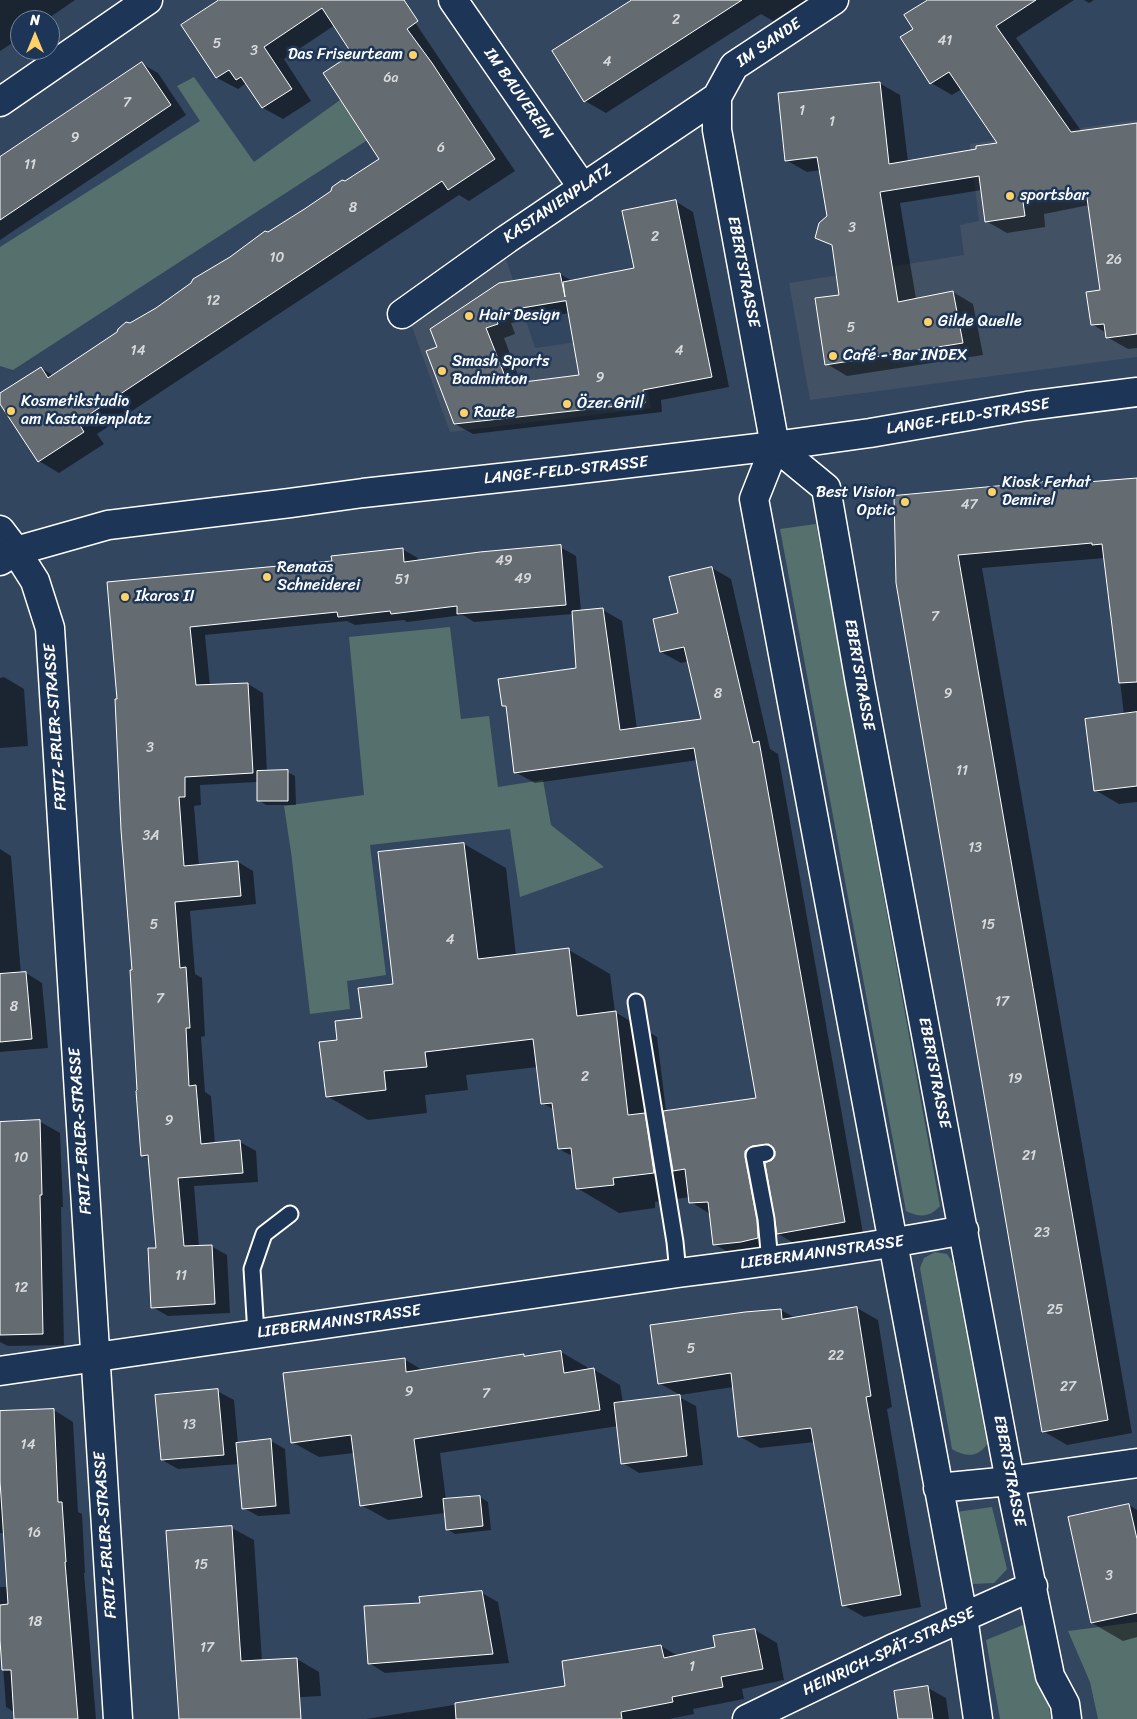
<!DOCTYPE html>
<meta charset="utf-8">
<style>
body{margin:0}
#map{position:relative;width:1137px;height:1719px;overflow:hidden;background:#33465f;font-family:Sriracha,sans-serif}
canvas{display:block}
.north{position:absolute;left:10px;top:10px;width:50px;height:50px;box-sizing:border-box;background:#1d3557;border:1px solid #77869a;border-radius:50%;rotate:0deg;font-size:14px;font-weight:700;line-height:20px;text-align:center;color:#fff}
.north::after{content:'';display:block;margin:auto;width:18px;height:22px;background:#ffd166;clip-path:polygon(50% 0,100% 100%,50% 72%,0 100%)}
</style>
<div id="map">
<canvas width="1137" height="1719"></canvas>
<div class="north">N</div>
</div>
<script>
const context = document.querySelector('canvas').getContext('2d');
context.lineJoin = 'round';
function paint(path, color) {
  context.fillStyle = color;
  context.fill(path, 'evenodd');
}
function stroke(path, color, width, dash) {
  context.strokeStyle = color;
  context.lineWidth = width;
  context.lineCap = dash ? 'butt' : 'round';
  context.setLineDash(dash || []);
  context.stroke(path);
}
function label(font, color, halo, rows, align = 'center') {
  context.font = font + ' Sriracha,sans-serif';
  context.lineWidth = 5;
  context.setLineDash([]);
  context.textBaseline = 'middle';
  context.strokeStyle = halo;
  context.fillStyle = color;
  for (const [text, x, y, turn = 0] of rows) {
    context.save();
    context.translate(x, y);
    context.rotate((+turn || 0) * Math.PI / 180);
    context.textAlign = isNaN(turn) ? turn : align;
    if (halo) context.strokeText(text, 0, 0);
    context.fillText(text, 0, 0);
    context.restore();
  }
}
const built = new Path2D(`
 M1137,120V357L810,400L789,283L964,255L960,225L979,221L970,144Z
 M506,259L535,348L639,333L651,408L450,432L411,324Z`);
const green = new Path2D(`
 M194,77L254,162L340,100L369,139L13,370L0,366V247L200,121L177,86Z
 M816,524L940,1206C930,1217 920,1218 906,1211L780,529Z
 M450,627L461,719L489,716L498,787L543,780L551,825L604,867L520,897L510,829L370,845L386,975L347,981L350,1009L310,1014L291,852L284,806L364,795L349,637Z
 M935,1252L947,1254L953,1263L987,1444C978,1458 965,1457 952,1449L920,1268L924,1258Z
 M992,1507L1007,1569L994,1583L973,1584L956,1512Z
 M1033,1621L1051,1719H1000L986,1640Z
 M1137,1622V1719H1098L1090,1682L1068,1631Z`);
const shadow = new Path2D(`
 M0,0H75L46,20H20V38L0,51Z
 M221,0H400L515,171L469,201L459,195L97,434L104,444L59,473L39,461L0,401V395L41,368L54,376L130,324L156,309L380,159L354,54L335,25L284,59L311,101L283,119L263,108L249,86L245,84L238,89L217,78L183,26Z
 M634,0H806L773,21L761,14L606,113L585,101Z
 M930,0H1074L1016,38L1082,132L1137,124V348L1128,349L1107,337L1106,333L1092,324L1102,291L1089,205L1044,214L1045,227L1007,233L986,221L982,190L900,203L916,299L953,292L973,304L983,355L847,376L827,364L840,296L834,247L816,237L828,216L821,170L807,172L786,160L879,83L900,95L908,162L978,150L999,144L962,89L952,95L931,83L901,38L915,29ZM823,155L824,158L804,160V157Z
 M1084,0H1094L1089,3Z
 M142,64L158,73L186,115L0,240V159Z
 M675,201L693,212L729,387L661,400L662,412L473,434L455,424L438,347L431,329L560,274L572,281L635,269ZM569,313L580,376L521,383L504,338L515,334L511,323Z
 M1086,480L1093,483L1137,480V802L1119,804L1095,790L1124,715L1105,558L982,568L1132,1433L1067,1445L1043,1431L897,583Z
 M560,547L576,556L581,611L603,610L622,621L637,729L703,720L689,661L681,663L661,652L679,614L712,568L731,579L770,749L778,754L863,1233L797,1245L775,1232L777,1248L733,1255L714,1244L710,1214L691,1202L690,1197L655,1202V1208L619,1213L577,1188L574,1157L559,1149L555,1110L542,1103L538,1067L466,1075L468,1090L425,1095L427,1113L368,1120L327,1096L339,1041L363,1019L395,985L464,844L506,868L516,956L569,950L610,974L615,1012L657,1037L666,1111L757,1099L698,760L535,783L515,772L507,708L503,705L577,669L573,614L474,622L463,615L407,622L404,620L355,625L347,621L205,635L210,686L248,684L263,693L267,772H287L295,776L296,805H266L258,800V782L200,785L201,805L194,806L199,866L238,862L253,871L256,904L190,911L195,974L202,978L205,1036L201,1037L205,1092L211,1096L215,1144L240,1142L256,1151L258,1182L194,1186L199,1247L211,1246L227,1255L230,1313L168,1316L152,1307L157,1249L150,1159L142,1155L119,700L108,584L334,562L402,549L418,558V562ZM772,1156H776L773,1161L777,1227H775L764,1164L761,1165L764,1162L765,1158L766,1161Z
 M4,677L24,689L28,746L0,748V678Z
 M0,849L11,856L21,974L26,973L42,983L48,1048L0,1052Z
 M39,1121L60,1133L63,1207H61L64,1345L8,1346L0,1342V1123Z
 M857,1308L878,1320L892,1407L887,1409L921,1607L864,1617L843,1605L815,1442L760,1448L739,1436L733,1387L680,1395L659,1383L781,1310L795,1318Z
 M561,1352L587,1367L588,1370L593,1369L620,1385L623,1403L679,1397L696,1406L703,1465L639,1473L623,1463L618,1426L440,1453L446,1500L480,1497L488,1502L491,1530L455,1534L447,1529L445,1513L388,1520L361,1505L354,1453L319,1457L292,1442L404,1359L424,1371L524,1355L527,1357Z
 M217,1391L234,1400L238,1444L271,1441L285,1449L290,1514L258,1516L244,1508L239,1464L178,1469L162,1460Z
 M54,1410L73,1422L78,1512L82,1514L85,1573H84L96,1719H15L14,1712L6,1707L0,1623V1587H8L5,1533H0V1412Z
 M1129,1505L1137,1510V1637L1123,1641L1092,1623Z
 M232,1528L254,1540L262,1661L297,1659L319,1672L321,1696L265,1699L266,1719H180Z
 M482,1593L498,1602L509,1663L385,1673L369,1663L421,1604Z
 M755,1630L777,1643L784,1680L742,1689L744,1699L693,1709L694,1714L669,1719H366L566,1687L661,1646L678,1656L716,1648Z
 M928,1688L946,1698L949,1719H899Z`);
const building = new Path2D(`
 M219,0H404L418,21L407,29L432,63L495,159L448,190L442,181L78,422L84,432L38,462L0,404V393L41,367L48,378L117,332L118,329L126,322L130,323L156,308L191,283L193,279L230,257L265,231L268,232L306,208L331,191L332,187L342,180L345,181L379,159L323,73L352,54L322,8L264,47L292,89L262,108L241,77L236,80L229,70L216,78L181,25Z
 M632,0H742L584,102L552,51Z
 M928,0H1036L996,26L1071,132L1137,123V334L1106,338L1104,324L1091,325L1086,292L1100,290L1086,191L1023,202L1025,216L985,222L979,176L880,192L898,302L953,291L963,343L825,365L815,298L839,295L832,245L815,238L819,223L827,216L817,157L785,161L778,93L880,82L889,164L976,149V146L997,143L949,72L930,84L900,37L913,29L904,15Z
 M142,62L171,105L0,220V157Z
 M676,200L712,377L643,390L645,403L454,424L426,351L437,347L430,329L499,283L560,273L565,297L563,282L634,268L622,211ZM566,301L579,375L508,384L486,328L498,324L494,313Z
 M1087,478V482L1137,478V682L1119,683L1102,544L1092,545V543L958,555L1108,1420L1042,1432L896,583L894,496Z
 M561,545L566,605L457,614V606L391,614L390,611L338,617L337,612L190,627L196,685L248,683L253,773L185,777V797H179L184,866L238,861L241,896L175,902L180,968L186,967L190,1028H186L189,1086L196,1085L201,1144L240,1140L243,1173L178,1178L184,1246L212,1245L215,1304L151,1308L148,1248H156L148,1155L141,1156L136,1091L137,1090L130,970H132L121,830L115,699H117L107,582L332,561L331,556L403,548L404,562L480,552Z
 M712,567L753,743L759,741L845,1222L777,1234L765,1163L772,1160L775,1156V1151L769,1144L752,1146L745,1151V1157L757,1220L758,1238L741,1242L713,1245L708,1202L689,1203L685,1169L673,1171L663,1111L756,1098L694,748L514,773L506,706H502L498,679L576,668L572,611L603,608L620,730L701,719L684,647L660,652L653,619L678,613L669,577Z
 M1137,712V786L1094,791L1085,719Z
 M288,770V801H257V771Z
 M464,843L478,959L569,948L577,1016L616,1011L628,1115L645,1113L654,1173L613,1178L614,1185L576,1189L571,1148L558,1149L552,1103L541,1104L533,1039L425,1052L427,1067L384,1071L386,1090L326,1097L319,1042L337,1040L335,1021L362,1018L358,988L393,984L378,852Z
 M26,972L32,1039L0,1042V974Z
 M40,1120L42,1195H40L43,1334L0,1335V1122Z
 M857,1307L871,1396L866,1397L901,1595L842,1606L811,1428L738,1437L731,1373L658,1384L650,1325L745,1312L781,1309L782,1319Z
 M561,1351L564,1373L594,1368L600,1410L414,1439L422,1497L360,1506L351,1435L291,1443L283,1373L405,1358L406,1372L524,1354V1356Z
 M218,1389L224,1455L161,1460L155,1395Z
 M680,1395L687,1456L621,1464L614,1403Z
 M54,1409L58,1502H62L66,1562H65L78,1719H14L11,1670H2L0,1640V1605L8,1604L0,1481V1411Z
 M271,1439L276,1506L242,1509L236,1443Z
 M480,1496L483,1526L446,1530L443,1499Z
 M1129,1504L1137,1539V1613L1091,1623L1068,1517Z
 M232,1526L241,1661L297,1658L301,1719H179L166,1531Z
 M482,1591L493,1654L368,1664L364,1606L420,1603L419,1597Z
 M755,1629L763,1669L721,1677L723,1687L672,1697L673,1702L621,1712L622,1719H456L455,1703L565,1686L562,1661L661,1645L664,1658L715,1647L713,1636Z
 M928,1686L933,1719H898L894,1691Z`);
const service = new Path2D(`
 M636,1002L675,1242L678,1273
 M766,1153L754,1155L766,1219L770,1262
 M256,1334L252,1269L264,1234L290,1214`);
const minor = new Path2D(`
 M453,0L583,188
 M717,97V130L775,446L754,499L963,1617L978,1719
 M0,102L148,0
 M402,314L507,239L717,97L734,66L834,0
 M775,446L826,488L860,683L1010,1481L1050,1676L1065,1704L1067,1719
 M0,530L16,551L35,581L50,628L118,1719
 M0,1371L678,1273C774,1261 869,1248 964,1230
 M938,1488L1010,1481L1137,1463
 M747,1719L892,1649L1033,1586`);
const tertiary = new Path2D(`
 M0,561L16,551L108,525L290,503L363,493L563,471L775,446L870,433L1027,406L1137,392`);
const markers = [
 [413,55,5,"#ffd166"],
 [1010,196,5,"#ffd166"],
 [469,316,5,"#ffd166"],
 [928,322,5,"#ffd166"],
 [833,356,5,"#ffd166"],
 [442,371,5,"#ffd166"],
 [567,404,5,"#ffd166"],
 [11,411,5,"#ffd166"],
 [464,413,5,"#ffd166"],
 [992,492,5,"#ffd166"],
 [905,502,5,"#ffd166"],
 [267,577,5,"#ffd166"],
 [125,597,5,"#ffd166"]
];
const numberNames = [
 ["2",676,20],
 ["41",945,41],
 ["5",217,44],
 ["3",254,51],
 ["4",607,62],
 ["6a",391,78],
 ["7",127,103],
 ["1",802,111],
 ["1",832,122],
 ["9",75,138],
 ["6",441,148],
 ["11",30,165],
 ["8",353,208],
 ["3",852,228],
 ["2",655,237],
 ["10",277,258],
 ["26",1114,260],
 ["12",213,301],
 ["5",851,328],
 ["14",138,351],
 ["4",679,351],
 ["9",600,378],
 ["47",969,505],
 ["49",504,561],
 ["49",523,579],
 ["51",402,580],
 ["7",935,617],
 ["8",718,694],
 ["9",948,694],
 ["3",150,748],
 ["11",962,771],
 ["3A",151,836],
 ["13",975,848],
 ["5",154,925],
 ["15",988,925],
 ["4",450,940],
 ["7",160,999],
 ["17",1002,1002],
 ["8",14,1007],
 ["2",585,1077],
 ["19",1015,1079],
 ["9",169,1121],
 ["21",1029,1156],
 ["10",21,1158],
 ["23",1042,1233],
 ["11",181,1276],
 ["12",21,1288],
 ["25",1055,1310],
 ["5",691,1349],
 ["22",836,1356],
 ["27",1068,1387],
 ["9",409,1392],
 ["7",486,1394],
 ["13",189,1425],
 ["14",28,1445],
 ["16",34,1533],
 ["15",201,1565],
 ["3",1109,1576],
 ["18",35,1622],
 ["17",207,1648],
 ["1",692,1667]
];
const streetNames = [
 ["IM SANDE",769,43,-34],
 ["IM BAUVEREIN",518,94,55],
 ["KASTANIENPLATZ",558,204,-34],
 ["EBERTSTRASSE",743,272,79],
 ["LANGE-FELD-STRASSE",968,417,-9],
 ["LANGE-FELD-STRASSE",566,471,-6],
 ["EBERTSTRASSE",859,675,80],
 ["FRITZ-ERLER-STRASSE",56,727,-94],
 ["EBERTSTRASSE",934,1073,79],
 ["FRITZ-ERLER-STRASSE",81,1131,-94],
 ["LIEBERMANNSTRASSE",822,1253,-8],
 ["LIEBERMANNSTRASSE",339,1322,-8],
 ["EBERTSTRASSE",1009,1471,79],
 ["FRITZ-ERLER-STRASSE",106,1535,-94],
 ["HEINRICH-SPÄT-STRASSE",889,1652,-25]
];
const poiNames = [
 ["Das Friseurteam",403,55,"right"],
 ["sportsbar",1020,196],
 ["Hair Design",479,316],
 ["Gilde Quelle",938,322],
 ["Café - Bar INDEX",843,356],
 ["Smash Sports",452,362],
 ["Badminton",452,380],
 ["Kosmetikstudio",21,402],
 ["am Kastanienplatz",21,420],
 ["Özer Grill",577,404],
 ["Raute",474,413],
 ["Kiosk Ferhat",1002,483],
 ["Demirel",1002,501],
 ["Best Vision",895,493,"right"],
 ["Optic",895,511,"right"],
 ["Renatas",277,568],
 ["Schneiderei",277,586],
 ["Ikaros II",135,597]
];
paint(built, '#425164');
paint(green, '#56706d');
paint(shadow, '#0007');
paint(building, '#656c71');
stroke(building, '#fff', 1);
stroke(service, '#fff', 19);
stroke(minor, '#fff', 31);
stroke(tertiary, '#fff', 31);
stroke(service, '#1d3557', 15);
stroke(minor, '#1d3557', 28);
stroke(tertiary, '#1d3557', 28);
for (const [x, y, r, color] of markers) {
  const dot = new Path2D();
  dot.arc(x, y, r, 0, 2 * Math.PI);
  context.fillStyle = color;
  context.fill(dot);
  stroke(dot, '#1d3557', 2);
}
label('14px', '#d8dadc', null, numberNames);
label('16px', '#fff', '#1d3557', streetNames);
label('16px', '#fff', '#1d3557', poiNames, 'left');
</script>
